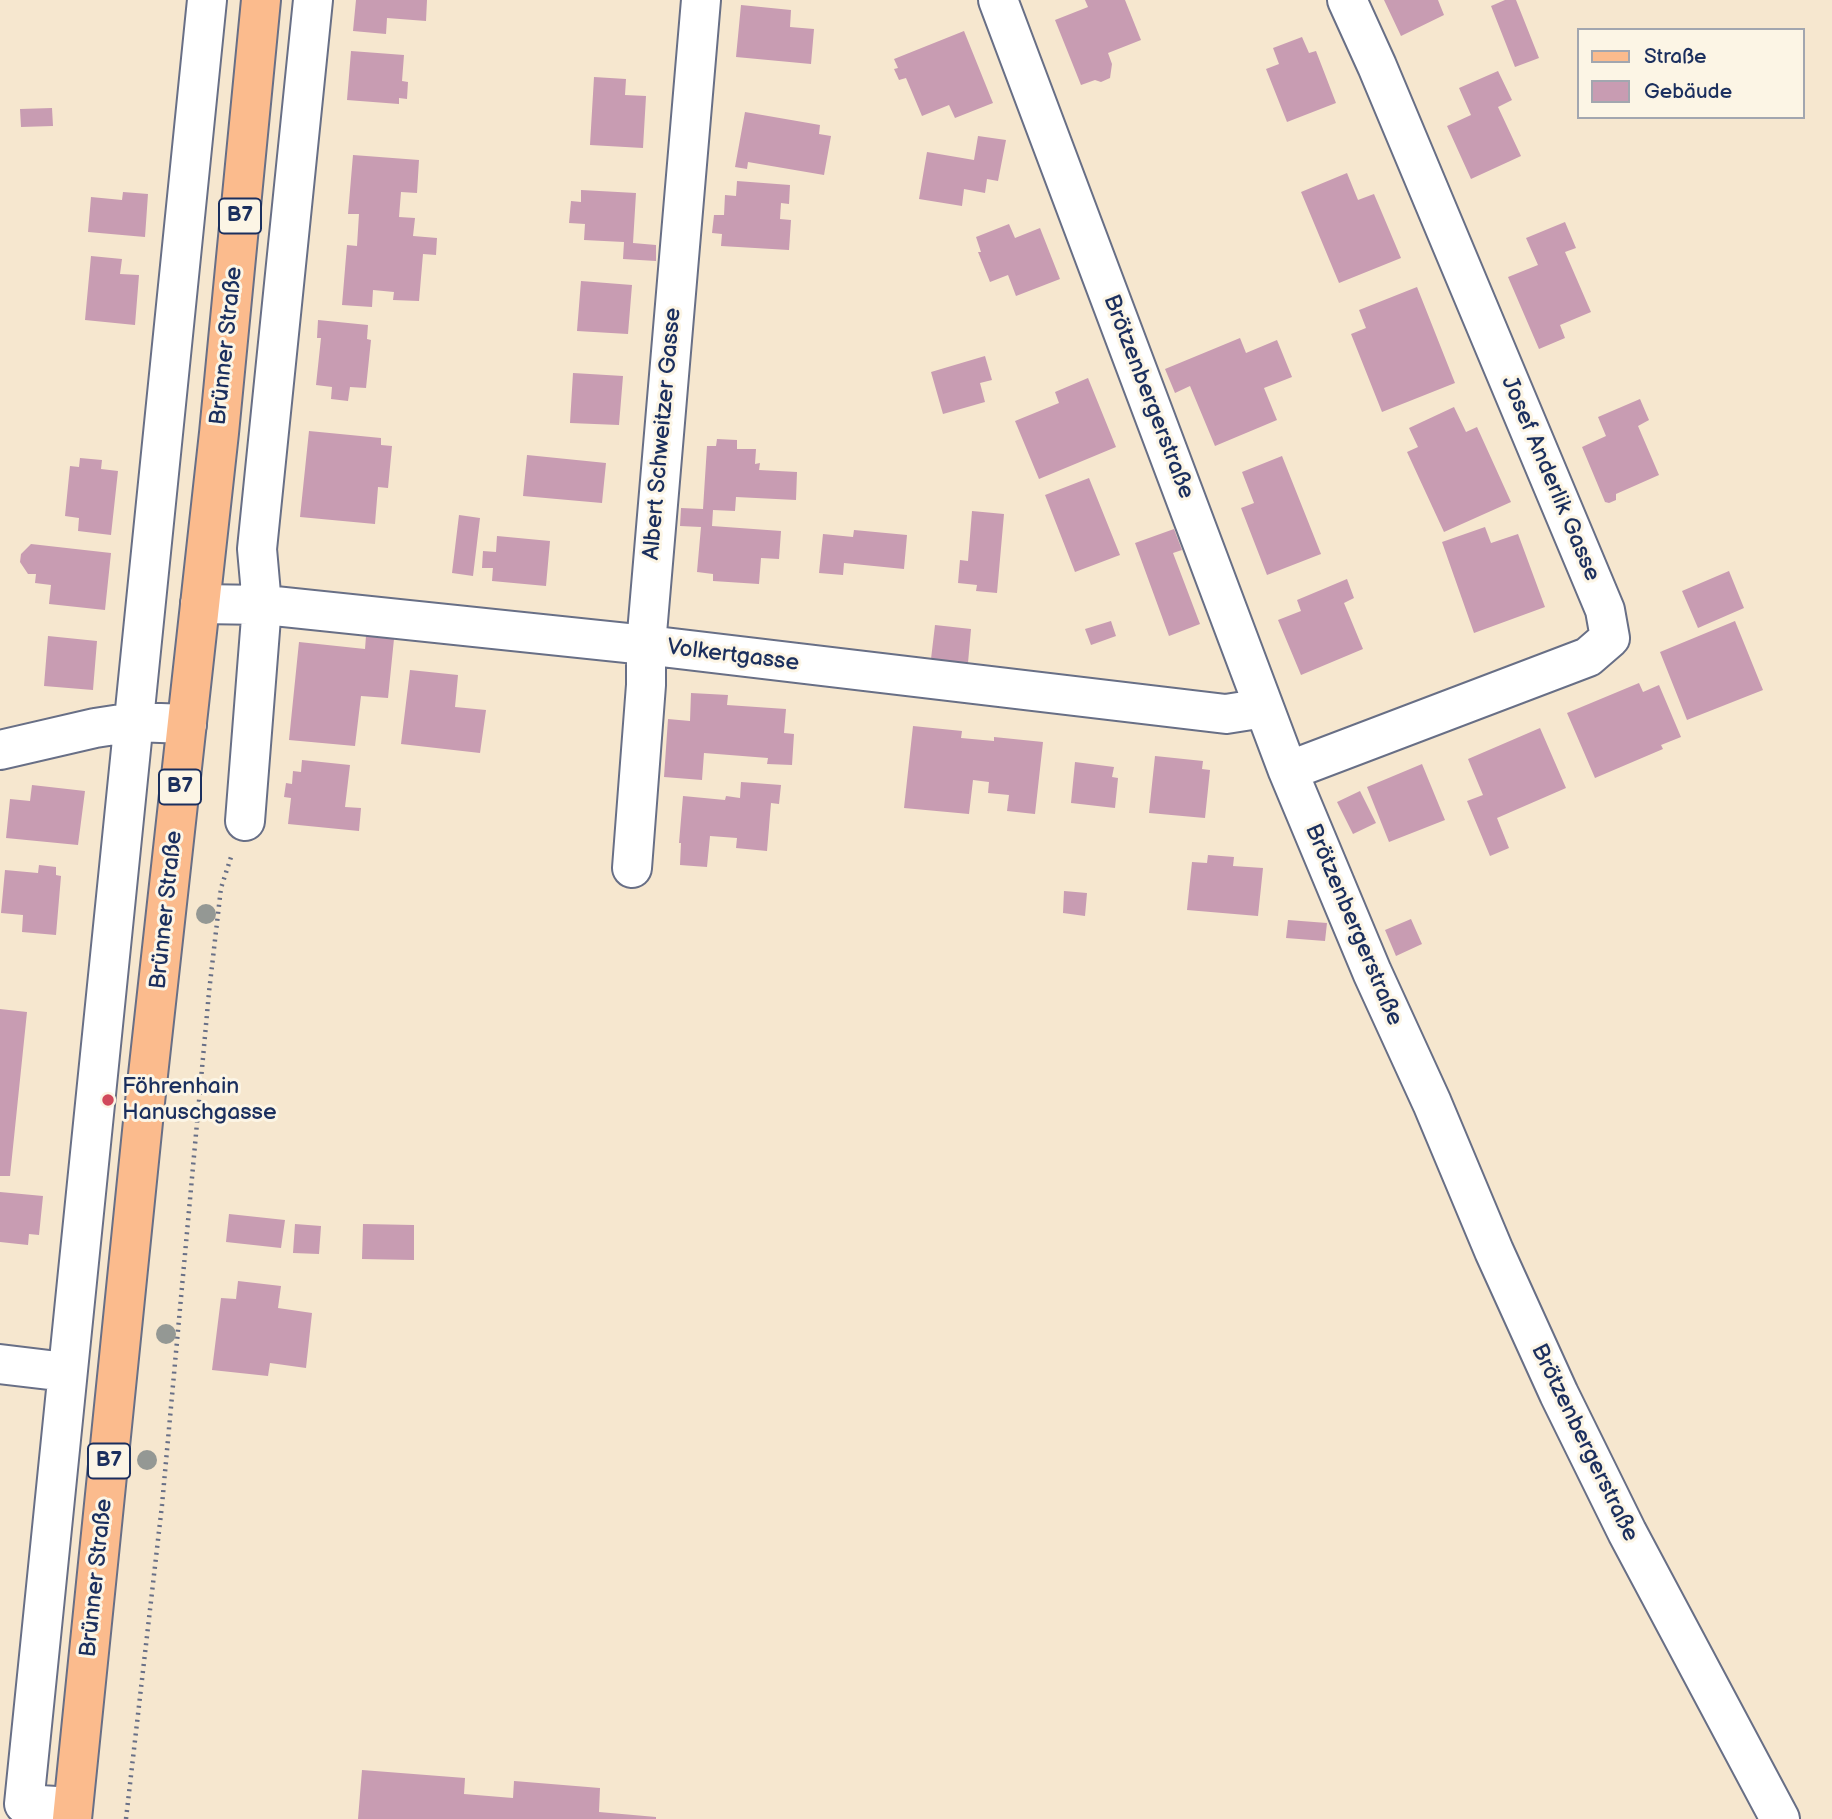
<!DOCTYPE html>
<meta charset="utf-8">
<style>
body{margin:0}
#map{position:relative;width:1832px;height:1819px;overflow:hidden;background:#f6e7cf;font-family:"Balsamiq Sans",sans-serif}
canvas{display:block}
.legend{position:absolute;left:1577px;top:28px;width:228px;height:91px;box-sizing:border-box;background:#fcf5e5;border:2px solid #a2a6af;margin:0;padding:9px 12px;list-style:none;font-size:21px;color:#1b2f5e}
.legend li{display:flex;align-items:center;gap:14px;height:35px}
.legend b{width:35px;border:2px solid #a2a6af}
</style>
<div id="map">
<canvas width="1832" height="1819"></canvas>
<ul class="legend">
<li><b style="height:9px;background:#fbbb8d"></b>Straße</li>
<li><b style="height:19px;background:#c89cb2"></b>Gebäude</li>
</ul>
</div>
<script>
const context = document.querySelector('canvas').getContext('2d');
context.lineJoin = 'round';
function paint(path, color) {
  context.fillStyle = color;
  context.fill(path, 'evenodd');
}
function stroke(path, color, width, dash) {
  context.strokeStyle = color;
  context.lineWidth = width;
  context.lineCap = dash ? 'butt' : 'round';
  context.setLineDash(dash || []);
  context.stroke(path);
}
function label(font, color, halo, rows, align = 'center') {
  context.font = font + ' "Balsamiq Sans",sans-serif';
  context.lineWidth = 6;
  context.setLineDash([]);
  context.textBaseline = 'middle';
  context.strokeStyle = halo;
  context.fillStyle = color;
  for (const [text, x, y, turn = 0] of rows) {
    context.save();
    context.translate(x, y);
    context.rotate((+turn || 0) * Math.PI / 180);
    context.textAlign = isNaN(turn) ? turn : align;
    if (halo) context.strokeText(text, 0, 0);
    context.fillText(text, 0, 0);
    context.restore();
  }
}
const building = new Path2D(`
 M356,0H427L426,21L387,18L386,34L353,31Z
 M1085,0H1125L1141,40L1108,53L1112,64L1110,78L1101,82L1095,80L1081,85L1055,20L1088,7Z
 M1384,0H1438L1444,15L1401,36Z
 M1505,0H1516L1539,58L1515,67L1491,6Z
 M741,5L791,10L790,27L814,29L811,64L736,57Z
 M964,31L993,103L955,118L949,105L922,116L906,78L899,80L894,69L898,68L894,59Z
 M1302,37L1309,53L1316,51L1336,103L1287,122L1266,69L1279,64L1273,48Z
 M351,51L404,55L402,81L408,82L407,99L399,98V104L347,100Z
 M1498,71L1512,100L1498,107L1521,156L1471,179L1447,126L1471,115L1459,88Z
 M594,77L626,79L625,95L646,96L643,148L590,145Z
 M52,108L53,126L21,127L20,109Z
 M745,112L820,125L819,134L831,136L824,175L748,162L747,169L735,167Z
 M978,136L1006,140L998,181L987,179L985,193L964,189L962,206L919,199L927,152L974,160Z
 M353,155L419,160L417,193L401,192L399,217L415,218L413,236L437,238L436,255L423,254L419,301L393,300L394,292L373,290L372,307L342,305L347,245L357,246L359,214H348Z
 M1347,173L1358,200L1374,194L1401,258L1339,283L1301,192Z
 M737,181L790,185L789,204L781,203L780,219L791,220L789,250L721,246L722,234L712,233L714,215H724L725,195L736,196Z
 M581,190L636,193L633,243L656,245V261L623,259L624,242L584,240L585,224L569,223L571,201L581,202Z
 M123,192L148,194L145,237L88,232L91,197L122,200Z
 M1565,222L1576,248L1565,252L1591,312L1560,325L1565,338L1539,349L1508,277L1538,265L1526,238Z
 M1009,224L1015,238L1040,228L1060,279L1016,296L1008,275L990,282L978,252H981L976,237Z
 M91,256L122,259L120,274L139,275L135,325L85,320Z
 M581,281L632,285L628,334L577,331Z
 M1417,287L1455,383L1382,412L1351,334L1366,328L1359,310Z
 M318,320L368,325L367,339L371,340L366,388L350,387L348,401L331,399L332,387L316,385L321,338H317Z
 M1240,338L1246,353L1277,340L1292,377L1264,388L1277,420L1215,446L1190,386L1175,393L1165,369Z
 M985,356L992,380L980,383L985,402L943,414L931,372Z
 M573,373L623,376L619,425L570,423Z
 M1088,378L1116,447L1039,479L1015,421L1059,403L1055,392Z
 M1640,399L1649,420L1638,426L1659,475L1616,494V500L1609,503L1605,502L1582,447L1606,436L1598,417Z
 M1454,407L1466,432L1477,427L1511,502L1444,532L1407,452L1418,447L1409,428Z
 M309,431L381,438V445L392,446L388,488L378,487L375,524L300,517Z
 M717,439L737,440V449H756L755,464L760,463L759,470L797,472L796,500L736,497L735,511L713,510L712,526L781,531L779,559L761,558L759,584L713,581V574L697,572L701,527L680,526L681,508L703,509L707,446H716Z
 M527,455L606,463L602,503L523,496Z
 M1282,456L1321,554L1267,575L1241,508L1254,503L1242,472Z
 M80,458L102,460L101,469L118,471L111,535L78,531L79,518L65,516L70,466L79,467Z
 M1089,478L1120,555L1075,572L1045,495Z
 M972,511L1004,514L997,593L976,591L977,585L958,583L960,560L968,561Z
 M459,515L480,518L473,576L452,573Z
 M1485,527L1491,543L1518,534L1545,607L1474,633L1442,542Z
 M1174,529L1182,550L1173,553L1200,624L1169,636L1135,543Z
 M854,530L907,535L904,569L844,563L843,575L819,573L823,534L853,537Z
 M497,536L550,541L546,586L492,581L493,568H482L483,551L496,552Z
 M31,544L111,553L105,610L49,604L51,585L35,583L36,574H28L20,562L21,554Z
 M1729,571L1744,608L1698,628L1682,591Z
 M1347,579L1354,598L1344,603L1363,649L1301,675L1278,620L1301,611L1297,600Z
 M1111,621L1116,636L1091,645L1085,629Z
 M1735,621L1763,690L1687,720L1660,652Z
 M935,625L971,629L968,663L931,659Z
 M48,636L97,641L93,690L44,686Z
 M366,636L394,639L388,698L361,696L355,746L289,740L299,642L365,649Z
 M410,670L458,675L455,707L486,710L480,753L401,744Z
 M1639,683L1643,692L1659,685L1681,737L1661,745L1663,749L1595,778L1567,713Z
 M691,693L728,695L727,705L786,709L784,733L794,734L792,765L767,764L768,758L704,753L702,780L664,777L668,719L690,721Z
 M913,726L962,731L961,738L994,741V737L1043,742L1035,814L1007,811L1009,795L988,793L989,782L973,780L969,814L904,808Z
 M1540,728L1566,788L1497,818L1509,848L1490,856L1467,801L1483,795L1468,759Z
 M1155,756L1203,761L1202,769L1210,770L1205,818L1149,813Z
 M302,760L350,765L345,807L361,808L359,831L288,824L291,798L284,797L286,783L292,784L293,771L301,772Z
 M1075,762L1114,767L1112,777L1118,778L1115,808L1071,803Z
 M1422,764L1445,820L1389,842L1367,787Z
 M741,782L781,785L779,804L771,803L767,851L736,848L737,838L710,836L707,867L680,865L681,843H679L683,796L725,800L726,796L740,798Z
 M32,785L85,791L78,845L6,838L10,799L30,801Z
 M1360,791L1376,823L1353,834L1337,802Z
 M1208,855L1234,857L1233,866L1263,868L1258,916L1187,910L1192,862L1207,863Z
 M39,865L56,867V875L61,876L56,935L22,932L23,915L1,913L5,870L38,873Z
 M1064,891L1087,893L1085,916L1063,913Z
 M1411,919L1422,944L1396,956L1385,930Z
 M1288,920L1327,923L1325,941L1286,938Z
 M0,1009L27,1012L10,1176H0Z
 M0,1192L43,1196L39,1235L29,1234L28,1245L0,1242Z
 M229,1214L285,1220L281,1248L226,1242Z
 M295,1224L321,1226L319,1254L293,1253Z
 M363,1224L414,1225V1260L362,1259Z
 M238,1281L281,1286L278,1308L312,1313L306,1368L270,1363L268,1376L212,1370L221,1298L236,1299Z
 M362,1770L465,1778L464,1794L513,1798L514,1781L600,1788L599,1812L656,1817V1819H358Z`);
const path = new Path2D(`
 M126,1819L162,1505L209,992L221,888L232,854`);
const minor = new Path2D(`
 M998,0L1288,771L1372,972L1432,1103L1494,1251L1559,1394L1627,1532L1780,1819
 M200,604L265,605L646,645L1226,714L1264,708
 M0,750L95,728L134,722L187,724
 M1288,771L1588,657L1610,638L1605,610L1377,66L1347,0
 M245,821L262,605L257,549L313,0
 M632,868L646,685V645L701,0
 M0,1364L66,1372
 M72,1807L24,1804C83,1203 147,602 207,0`);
const major = new Path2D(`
 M72,1819L145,1102L219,433L261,0`);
const trees = [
 [206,914],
 [166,1334],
 [147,1460]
];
const markers = [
 [108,1100,7,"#d1495b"]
];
const shields = [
 [240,216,42],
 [180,787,42],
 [109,1461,42]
];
const shieldNames = [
 ["B7",240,216],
 ["B7",180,787],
 ["B7",109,1461]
];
const streetNames = [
 ["Brünner Straße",227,346,-84],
 ["Brötzenbergerstraße",1148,397,69],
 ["Albert Schweitzer Gasse",663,434,-85],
 ["Josef Anderlik Gasse",1550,479,67],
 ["Volkertgasse",733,656,7],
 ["Brünner Straße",167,910,-84],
 ["Brötzenbergerstraße",1353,925,67],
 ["Brötzenbergerstraße",1584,1443,64],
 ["Brünner Straße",97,1578,-84]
];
const poiNames = [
 ["Föhrenhain",122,1087],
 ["Hanuschgasse",122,1113]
];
paint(building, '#c89cb2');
stroke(minor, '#686f86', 42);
stroke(major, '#686f86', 42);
stroke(path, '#686f86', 4.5, [2, 5]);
stroke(minor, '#fff', 38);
stroke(major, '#fbbb8d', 38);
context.fillStyle = '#949894';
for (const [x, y] of trees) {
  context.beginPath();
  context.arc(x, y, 10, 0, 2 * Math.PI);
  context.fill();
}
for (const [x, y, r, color] of markers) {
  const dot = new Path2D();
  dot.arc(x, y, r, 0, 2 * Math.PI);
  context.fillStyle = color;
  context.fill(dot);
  stroke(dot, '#fcf5e5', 2.5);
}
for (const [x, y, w] of shields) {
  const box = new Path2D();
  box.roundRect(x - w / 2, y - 17.5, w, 35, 5);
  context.fillStyle = '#fcf5e5';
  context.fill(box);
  stroke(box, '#1b2f5e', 2);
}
label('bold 21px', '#1b2f5e', null, shieldNames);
label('23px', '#1b2f5e', '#fcf5e5', streetNames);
label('23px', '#1b2f5e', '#fcf5e5', poiNames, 'left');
</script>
